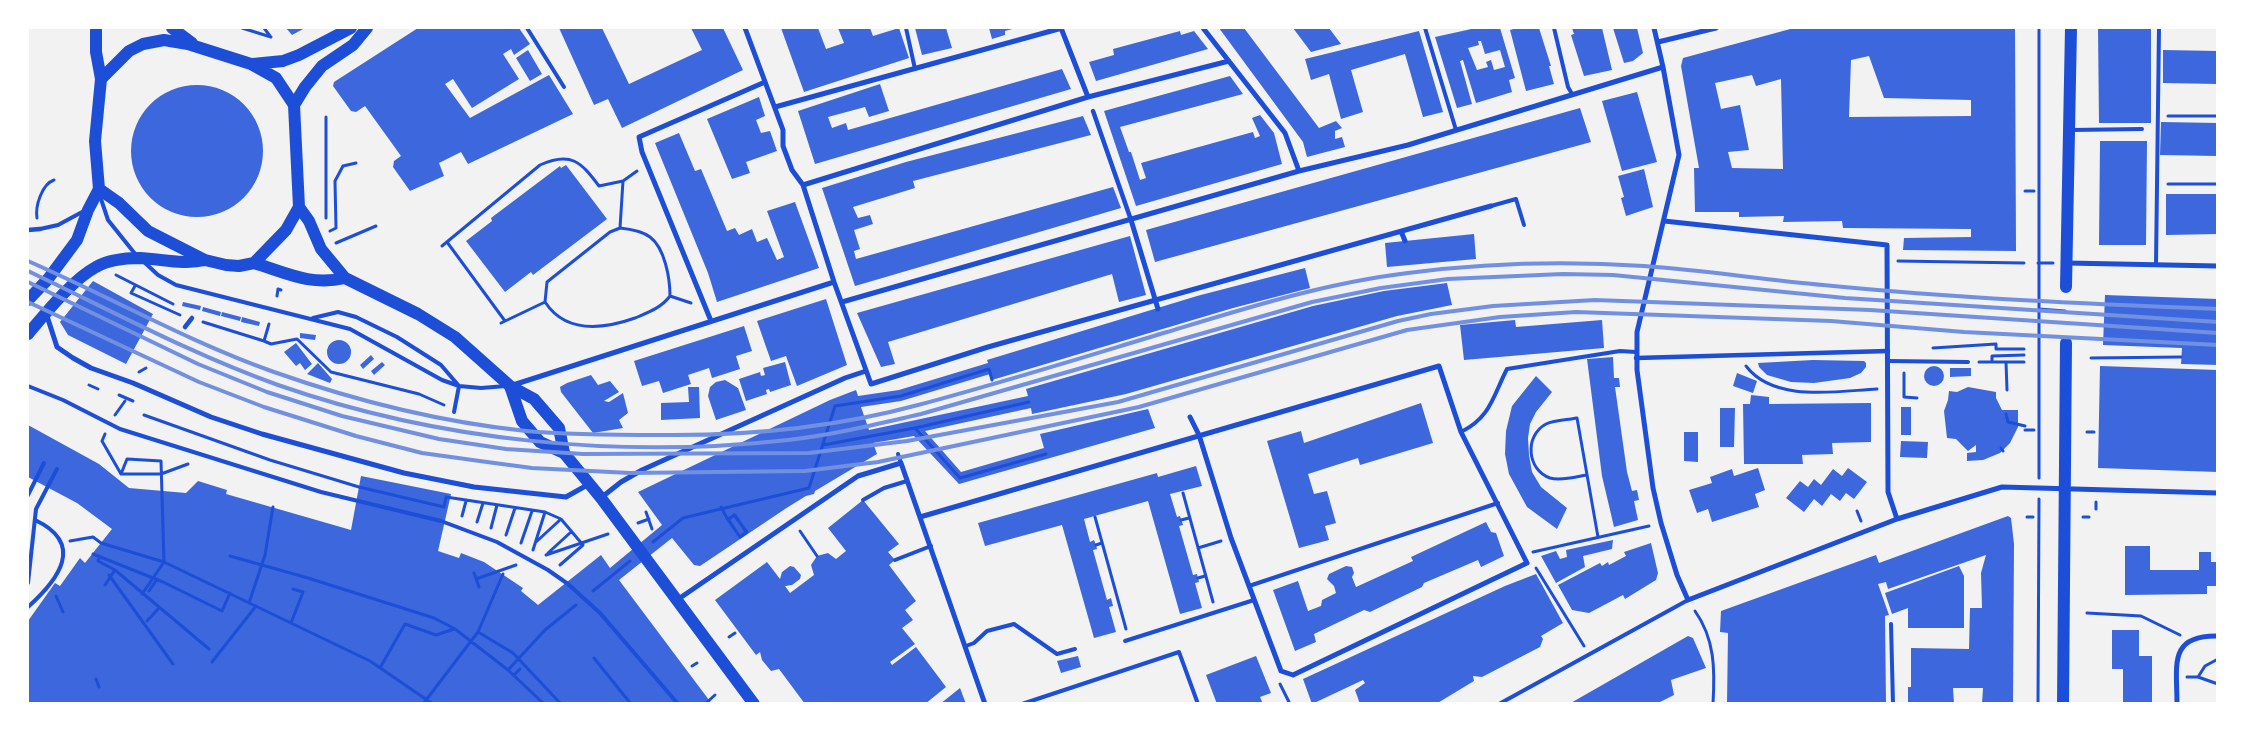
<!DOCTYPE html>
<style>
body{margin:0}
#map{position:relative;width:2245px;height:731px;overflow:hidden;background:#f2f2f2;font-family:Lato,sans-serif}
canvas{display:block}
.frame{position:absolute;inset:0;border:29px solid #fff;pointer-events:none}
</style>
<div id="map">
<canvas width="2245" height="731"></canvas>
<div class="frame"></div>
</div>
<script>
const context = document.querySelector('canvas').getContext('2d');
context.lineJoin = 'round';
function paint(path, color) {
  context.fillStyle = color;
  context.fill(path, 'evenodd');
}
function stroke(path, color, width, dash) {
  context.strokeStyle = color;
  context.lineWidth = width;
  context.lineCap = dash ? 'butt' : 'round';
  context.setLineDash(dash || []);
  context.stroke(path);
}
const building = new Path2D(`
 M286,28H305L292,35Z
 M418,28H519L530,44L514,55L511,49L503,54L519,79L472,108L453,79L445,84L470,118L549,75L573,114L468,164L461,152L439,163L444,176L410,191L393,167L394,161L401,156L365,106L356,112L351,111L333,86L334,82Z
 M559,28H602L629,84L702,50L691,28H723L743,70L622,128L608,99L594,105Z
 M781,28H818L826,49L844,43L838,28H870L873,36L899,28L909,58L804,92Z
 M915,28H946L952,48L922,55Z
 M989,28H1016L1005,31V35L992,39Z
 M1219,28H1244L1319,128L1336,121L1342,128L1335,131V139L1342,137L1345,147L1307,157L1303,142Z
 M1293,28H1329L1341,44L1311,52Z
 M1476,28H1500L1515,78L1509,80L1512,92L1476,103L1463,60L1460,61L1472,104L1457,108L1435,37ZM1478,41H1481L1485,54L1500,50L1505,67L1494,70L1491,60L1486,62L1488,67L1477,70L1468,48L1479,45Z
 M1517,28H1539L1551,66H1549L1554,84L1526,91L1510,30Z
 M1572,28H1602L1612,70L1584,76L1571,35L1574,34Z
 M1613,28H1637L1643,53L1633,61L1624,63Z
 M1794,28H2015L2016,251L1903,250L1904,238L1971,237V229L1843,228L1842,221L1783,222L1784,216L1739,217V212H1695L1694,168H1699L1681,66L1683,58ZM1869,56L1884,98L1971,100V116L1849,117L1851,60ZM1752,75L1756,86L1781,79L1783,169L1732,168L1728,152L1749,150L1740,105L1721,109L1715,83Z
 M2098,28H2151V123H2099Z
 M1180,31L1181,35L1194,31L1208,49L1096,81L1089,62L1114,55L1113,49Z
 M1419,31L1443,112L1423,117L1405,54L1351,70L1363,112L1341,119L1329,74L1311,80L1305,59Z
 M528,50L542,74L530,81L516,58Z
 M2163,50L2218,51V84L2163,83Z
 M1062,69L1071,89L815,164L798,111L880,84L889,111L869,117L865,107L828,117L832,128L846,123L848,130Z
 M1230,76L1243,94L1120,127L1129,152H1131L1140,180L1146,178L1141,163L1253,132L1255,138L1260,136L1252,118L1260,115L1274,133L1282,164L1136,206L1104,111Z
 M131 151a66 66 0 1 1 132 0a66 66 0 1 1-132 0Z
 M1637,92L1657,162L1622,171L1602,101Z
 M759,97L765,116L756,120L761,133L770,131L777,151L746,162L750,173L732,179L707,119Z
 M1580,108L1591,142L1155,262L1146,230Z
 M1083,116L1091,135L913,181L915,188L853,207L858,218L870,215L873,224L854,230L860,249L854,251L856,259L1113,187L1121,208L855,286L822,188L906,162Z
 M2161,122L2218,123V156L2160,155Z
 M679,133L695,171L701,169L727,231L735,228L739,235L752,229L757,242L767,238L777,260L784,257L767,211L795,202L819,268L717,302L708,273L655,143Z
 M2100,141H2147L2146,245H2099Z
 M566,165L607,219L533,275L531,272L505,292L466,241L492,221L491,218L560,166L561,168Z
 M1644,169L1653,207L1626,216L1621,198L1624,197L1618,176Z
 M2166,194H2218V234L2166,235Z
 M1474,234L1476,259L1387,267L1385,243Z
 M1130,236L1146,295L1119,302L1112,274L888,342L895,364L881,367L857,313Z
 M1305,268L1310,288L1233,308L992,380L990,374L901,401L861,407L869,430L1028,396L1026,389L1313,306L1384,291L1447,283L1452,305L1397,316L1126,394L1032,414L1031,408L925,431L961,472L1044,448L1040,434L1148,409L1155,428L959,484L914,436L873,443L877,454L815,491L814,494L806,496L788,507L700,566L694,565L672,538L619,580L712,704H28V621L55,583L60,586L80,558L85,563L112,529L77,503L28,477V425L99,464L129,488L186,493L198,481L227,490L226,494L351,530L361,476L451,494L438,551L459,558L461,553L484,562L523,588L521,591L538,605L601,555L610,568L662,525L638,492L830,400L856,390L858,396L899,390L988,363L987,360L1197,296Z
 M93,281L153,314L126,364L68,335L60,322Z
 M2105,295L2218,299V365L2181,364L2182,348L2103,345Z
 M826,299L847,365L797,386L786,356L771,361L757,321Z
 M183,302L201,306L200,310L182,306Z
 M203,307L221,312L220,316L202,311Z
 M222,312L241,317L240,321L221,316Z
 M242,317L260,322L259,326L241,322Z
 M1515,320L1516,327L1602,320L1604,348L1464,360L1460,325Z
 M744,326L752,351L736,356L740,369L712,378L709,368L688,375L691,384L663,393L659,381L642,386L634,361Z
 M300,333L316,335L315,340L300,338Z
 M327 352a12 12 0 1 1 24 0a12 12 0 1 1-24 0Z
 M296,343L312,364L305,370L300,363L296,366L284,352Z
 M371,355L374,359L363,369L360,365Z
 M1613,357L1614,378H1619L1620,387H1615L1627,472L1632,491L1637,490L1639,500L1634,501L1638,520L1614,527L1602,476L1587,359Z
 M1813,360L1864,361L1866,363V367L1861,373L1850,378L1814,383L1791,382L1767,375L1759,367L1758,363Z
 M382,362L385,365L374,375L371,371Z
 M785,362L791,385L770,392L769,389L766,390L767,394L746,401L739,379L760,372L761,376L765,375L763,368Z
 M318,363L332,379L330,383L307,374Z
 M1924 376a10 10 0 1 1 20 0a10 10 0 1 1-20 0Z
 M2100,366L2218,370V472L2098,468Z
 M1950,368H1971V376L1950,377Z
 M1737,373L1757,381L1753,393L1733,386Z
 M591,375L598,385L610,381L619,392L604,401L609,402L623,393L628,413L619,420L623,428L593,433L561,392L560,387L567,383Z
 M1536,376L1552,392L1536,412L1530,424L1528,438L1529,455L1532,472L1541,487L1567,508L1557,529L1527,507L1509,474L1505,454L1506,431L1512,406Z
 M725,380L738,388L746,410L716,420L708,396L710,387L716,382Z
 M688,387H699L700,418L661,420V403L689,402Z
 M1968,387L1996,392V398L2002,410H2018V427L2010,443L2000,453L1983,460L1967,461V453L1976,452V445L1968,451L1956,439L1947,438L1944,411L1948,400L1949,391L1957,392Z
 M1751,395L1769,397V404L1871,403V442L1832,443L1833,454L1802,455L1803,464H1744L1743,404H1750Z
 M1421,403L1433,443L1360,465L1358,458L1308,474L1314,494L1327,491L1336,523L1325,526L1329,540L1299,548L1267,441L1301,431L1304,443Z
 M1901,407H1911V435H1901Z
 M1720,408H1735L1734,447H1720Z
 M1684,432H1698V462L1684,461Z
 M1901,441L1928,442L1927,458L1900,457Z
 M1196,466L1202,486L1170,494L1177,517L1180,516L1183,525L1179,526L1193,575L1197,574L1199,582L1195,583L1202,608L1180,614L1148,501L1084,519L1090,542L1094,540L1096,545L1097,549L1093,550L1107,600L1111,598L1113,606L1109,607L1116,632L1094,638L1062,525L985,546L978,523L1157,473L1158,477Z
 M1758,468L1765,490L1755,494L1759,507L1712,522L1708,509L1697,513L1689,490L1712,483L1710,477L1732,469L1734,476Z
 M1848,468L1867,482L1854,499L1846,493L1840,501L1831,494L1822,506L1814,499L1804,512L1786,498L1800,481L1808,487L1814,479L1821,485L1833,469L1842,476Z
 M863,500L899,544L888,552L895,560L889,565L916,601L905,610L913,620L902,628L915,644L890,662L892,665L916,647L946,687L925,704H805L779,669L771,671L762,660L760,652L756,655L715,600L767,562L780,579L782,572L790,566L794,567L801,575L800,579L792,585L785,586L790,593L814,575L811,565L817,556L828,553L836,559L846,551L828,528Z
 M2008,516L2011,518L2014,544L2013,704H1982L1983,688H1953L1954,704H1908V687H1911V648L1969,649L1970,608H1982L1981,573L1986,555L1888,589L1886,582L1878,584L1889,615L1885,616L1886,704H1727L1728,633L1720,632L1721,611L1876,555L1879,563Z
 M1486,522L1491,532L1496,533L1504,556L1481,567L1478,560L1424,583L1422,587L1370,612L1364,610L1314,634L1316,642L1295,651L1273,590L1298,581L1308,611L1321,606L1322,600L1336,593L1334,586L1327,579L1329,574L1346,566L1352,567L1354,573L1352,577L1356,587L1413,561L1411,557Z
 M1613,540L1612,549L1583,556L1585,567L1556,583L1541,556L1556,551L1560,559L1567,557L1566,550Z
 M1651,543L1658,573L1656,580L1625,599L1623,595L1589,613L1572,610L1558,585L1600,563L1602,566L1608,562L1609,565L1626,556L1624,552Z
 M2125,546H2150V570H2199V552H2211V562H2218V586H2207V594L2125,595Z
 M1959,566L1964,576V628H1908V608L1892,614L1885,593Z
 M1536,574L1563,623L1541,636L1543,639L1540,647L1482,677L1473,676L1474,681L1436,704H1360L1355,690L1365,683L1363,680L1312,704L1303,679L1505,586Z
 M2112,630H2139V656H2152V704H2123V669H2112Z
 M1688,636L1693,638L1706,668L1671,680L1674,695L1656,704H1569Z
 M1078,656L1081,667L1061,673L1057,661Z
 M1256,656L1271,693L1260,697L1263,704H1217L1206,675Z
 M960,688L966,704H940Z`);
const path = new Path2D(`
 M242,28L271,37
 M264,28L270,36
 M2168,116H2218
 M326,117V218
 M2168,184H2218
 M2025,191H2034
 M37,218C35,206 42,184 54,180
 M620,228C630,229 642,231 650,237C665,248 670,279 670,296C661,308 649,312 635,318C604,329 566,334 545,302L547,282L610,232Z
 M620,228L623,181L637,171
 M330,231L336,228L335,181L343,166L356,163
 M447,242L505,321
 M336,243L376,226
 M442,246L540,165C571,151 581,162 599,186L623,181
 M1898,261L2024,263
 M2038,263H2053
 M116,275L173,304
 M135,286L131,293L180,315
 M277,296L278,289L281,290
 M670,296L691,303
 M2039,309L2065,311
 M203,322L264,341
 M501,323L545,302
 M269,324L264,341L271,344L297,339L331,372L419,394L444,405
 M1933,348L1996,344V349H2024
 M2091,358L2181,357
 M1979,362H2024
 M1992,362V356L2024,355
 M2006,362L2007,390
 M1746,366C1774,403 1837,391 1877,389
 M139,372L146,368
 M1904,373V397L1917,398
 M89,385L98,389
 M119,395L133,401
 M2006,414L2008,422L2025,426
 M115,415L125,401
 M144,415L270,460L359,487L444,507
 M915,428L1029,402
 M2025,430H2034
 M2087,432H2094
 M105,434L102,441L121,474H161L188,464
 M823,445L915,428L960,478L1046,454
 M2001,448L2003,451
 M121,474L127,459L161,461L164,562L142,594
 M1586,475C1575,477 1561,481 1550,478C1527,470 1524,436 1546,424C1555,420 1567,420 1577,418L1598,537
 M2039,478V28
 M1183,493L1213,602
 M444,507L446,497L545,512L561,519L583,545L560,565
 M721,507L728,520
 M2096,509V502
 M1857,511L1861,521
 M646,512L652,529
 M462,516L466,501
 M1095,517L1126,629
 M2027,517H2033
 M2083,517H2089
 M1181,520L1189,518
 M477,522L483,503
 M638,523L649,519
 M491,528L497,505
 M800,531L817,556
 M747,532L734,515L728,520L740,537L746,532L735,515L728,519L740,537L747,532
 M506,535L515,508
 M70,541L93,537L101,543L164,562L370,661L433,704
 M536,542L561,519
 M653,542L683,518L809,488L835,406L901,396L989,369L992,380
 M521,543L532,511
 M1096,545L1102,543
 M1198,548L1221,541
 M533,550L545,512
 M1533,552L1649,526
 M548,553L571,532
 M93,554L163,582L222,611L230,593
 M546,555L608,534
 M230,556L308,578L434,618L455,629L508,670L544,704
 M100,557L98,561L115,570L209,649
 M1536,568L1584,646
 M474,573L479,587
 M109,575L173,664
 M1198,578L1205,576
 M476,579L516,565
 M105,585L115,570
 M149,591L157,579
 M593,591L630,561
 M56,596L63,612
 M249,603L265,555L273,507
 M1695,611C1715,639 1715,670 1713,704
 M2087,613L2141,616L2180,635
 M147,621L159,608
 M291,623L303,592L293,589
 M478,632L513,653L561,704
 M729,637L735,633
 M594,658L631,704
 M212,662L256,606
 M692,666L697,663
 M380,668L405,624L436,635L454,629
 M508,670L545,630L576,605
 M514,675L520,669
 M2187,677H2198L2218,684
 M2198,677L2205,666L2218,659
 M96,679L99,687
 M1280,684L1290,704
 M423,704L478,632L503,574
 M705,704L715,695
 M2038,704L2039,499`);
const service = new Path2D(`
 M527,28L564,87
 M906,28L915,69
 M1425,28L1456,130
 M1554,28L1568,87L1572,94
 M2071,130L2142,129
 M100,196L108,220L136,255
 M1491,206L1516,199L1524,225
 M40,229L58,225L84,211
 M143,261L158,275L176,285L350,329L442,380L459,386L481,388L506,386
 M2156,264L2159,28
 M313,318L338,312L356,317L397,337L441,365L459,386L454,412
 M1888,361L1968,362
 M28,386L63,400L120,429L321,492L441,521L497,542L548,570L568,584L600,613L678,704
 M1461,432C1491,417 1493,396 1507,369L1620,351L1636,352
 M898,454L901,463
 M28,495L44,463
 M863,500L884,488L907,481
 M895,560L931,546
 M28,583L36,509L57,469
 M1249,586L1498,503
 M28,607C58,580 86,544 35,520
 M1891,624L1893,704
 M1125,641L1254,600
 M966,646L974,643L987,631L1014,624L1057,654L1075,649
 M1022,704L1179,652L1198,704
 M1499,704L1688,600`);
const pedestrian = new Path2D(`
 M1093,111L1131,220
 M28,230L40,229
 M185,327L192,318
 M1636,358L1888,351`);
const minor = new Path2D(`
 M745,28L783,130V146L792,170L803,185L834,282L871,384L988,347L1491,206
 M1061,28L1088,97
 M1203,28L1285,133L1299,171
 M1654,28L1663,67L1679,155L1637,332V370L1653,488L1661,523L1677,575L1688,600L1897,519L2002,487L2218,493
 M1658,42L1716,28
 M775,107L1062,28
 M803,185L1088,97L1229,61
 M1131,220L1158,309
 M1664,221L1887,245L1888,492L1897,519
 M1401,231L1405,241
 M2067,263L2218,266
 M842,302L1299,171L1408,145L1663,67
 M46,313L57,347L73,358L91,368L133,383L211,417L262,434L404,473L474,487L566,497L589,484
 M711,321L642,152L639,137L765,82
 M513,385L834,282
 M602,497L621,482L642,470L845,378L866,371
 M920,517L1439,366L1461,432L1527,563L1293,675L1281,671L1231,538L1199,435L1190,417
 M677,600L858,476L901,463L985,704
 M2177,704C2177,665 2168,635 2218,636`);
const primary = new Path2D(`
 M96,28V52L101,79L95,141L99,189
 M172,28L192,43
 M253,64L283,61L299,55L351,28
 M294,105L305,87L322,66L353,45L367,28
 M99,189L119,203L148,231L205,260L226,265L239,266L254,263L286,230L299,207L294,105L276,78L251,64L188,44L164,40L143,44L129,51L101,79
 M299,207L309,221L321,249L345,278L418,314L455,337L510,386L534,399L559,428L564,453
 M254,263C287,273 310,286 345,278
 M2066,287L2071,28
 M28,300L48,279L77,240L88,210L99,189
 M28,334C45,314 73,279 96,267C108,260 126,258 140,258C162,259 184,265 205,260
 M510,386L522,421L540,442L564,453L601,498L754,704
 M2063,704L2066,343`);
const rail = new Path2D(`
 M28,261C110,297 189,342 274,372C356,401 440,422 526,431C571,435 616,435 661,435C749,436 833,428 918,405C1001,383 1084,357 1167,332C1246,308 1325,283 1408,273C1486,263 1566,261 1644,266C1704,270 1764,280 1823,285C1954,298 2086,304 2218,309
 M28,271C110,310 191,354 278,385C438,441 619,459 788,440C833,435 877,424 921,414L1312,302L1381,288L1448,279L1563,274L1613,275L1845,298L2218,322
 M28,282L198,364L267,392L342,416L439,439L506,449L583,454L809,453L907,441L1118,402L1398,321L1431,314L1493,306L1595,300L1870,310L2218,333
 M28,302L199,382L264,407L356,436L422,453L487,462L532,468L630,473L805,471L878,462L1139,407L1407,330L1500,317L1576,312L1831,321L1964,332L2218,345`);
paint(building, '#3d67dc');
stroke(path, '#1d4ed8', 3);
stroke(service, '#1d4ed8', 4);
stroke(pedestrian, '#1d4ed8', 4.5);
stroke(minor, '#1d4ed8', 5);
stroke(primary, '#1d4ed8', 12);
stroke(rail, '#7290e2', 4);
</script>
